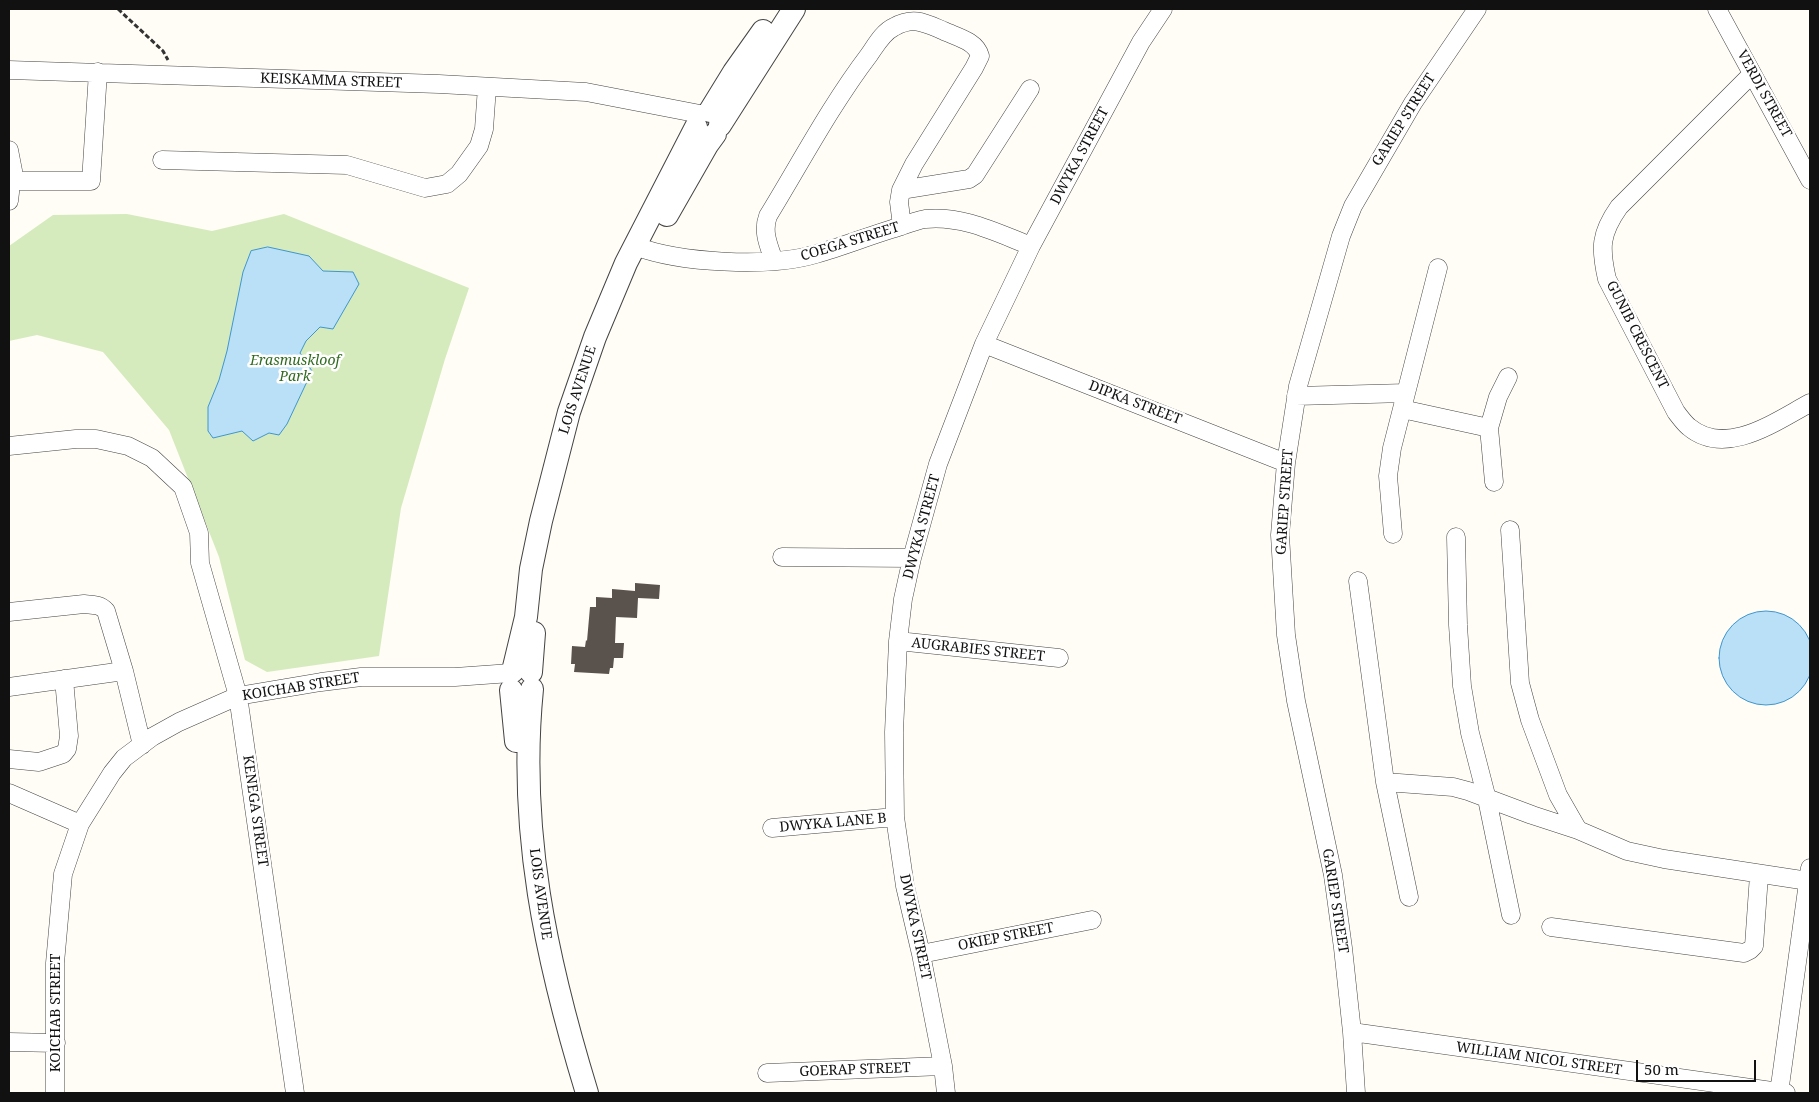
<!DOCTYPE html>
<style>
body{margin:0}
#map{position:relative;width:1819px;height:1102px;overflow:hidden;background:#fffdf5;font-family:"Noto Serif",serif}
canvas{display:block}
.frame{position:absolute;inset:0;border:10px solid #111;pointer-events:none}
.scale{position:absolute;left:1636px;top:1060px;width:120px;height:22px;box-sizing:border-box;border:2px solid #111;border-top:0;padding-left:6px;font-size:15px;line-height:18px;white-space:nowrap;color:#111;-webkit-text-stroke:4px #fff;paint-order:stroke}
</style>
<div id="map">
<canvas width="1819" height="1102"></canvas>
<div class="frame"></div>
<div class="scale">50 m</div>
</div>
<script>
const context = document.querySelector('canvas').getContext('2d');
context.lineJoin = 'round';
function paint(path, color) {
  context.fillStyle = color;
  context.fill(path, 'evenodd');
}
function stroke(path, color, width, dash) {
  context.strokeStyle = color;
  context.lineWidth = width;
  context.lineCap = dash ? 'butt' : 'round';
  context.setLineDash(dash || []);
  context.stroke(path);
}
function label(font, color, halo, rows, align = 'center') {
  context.font = font + ' "Noto Serif",serif';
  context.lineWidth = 5;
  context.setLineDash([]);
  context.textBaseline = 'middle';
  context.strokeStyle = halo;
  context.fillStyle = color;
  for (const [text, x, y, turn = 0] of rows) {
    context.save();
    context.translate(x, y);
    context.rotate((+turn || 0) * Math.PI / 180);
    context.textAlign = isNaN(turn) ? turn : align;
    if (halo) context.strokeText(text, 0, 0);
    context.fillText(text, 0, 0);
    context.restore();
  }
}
const green = new Path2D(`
 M127,214L212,231L284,214L469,288L445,359L401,508L379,656L267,672L245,660L219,557L169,430L103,352L37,335L9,341V246L53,215Z`);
const water = new Path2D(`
 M268,247L309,256L323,271L353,272L359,284L333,329L320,327L306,341L300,353L312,371L287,424L279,435L269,433L253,441L242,431L213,438L208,431V407L219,380L227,351L243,272L251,251Z
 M1719 658a47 47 0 1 1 94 0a47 47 0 1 1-94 0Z`);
const building = new Path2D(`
 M635,583L660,585L659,599L638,598L637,618L616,617L615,643H624L623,658H614L613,668H610L609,674L574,672L575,664H571L572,646L585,647L586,640L587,641L590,607H596V597L612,598V589L635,591Z`);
const path = new Path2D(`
 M118,9L163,51L168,60`);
const minor = new Path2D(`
 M1717,9L1810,180
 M9,70L439,84L586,92L700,114
 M1752,74L1619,207C1600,234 1600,248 1607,279L1676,412C1680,417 1684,423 1689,427C1726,458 1776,421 1810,403
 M9,150L15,181
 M162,160L347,165L425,188L447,184L459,174L479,146L484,129L487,87
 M901,190L969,179L975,175L1030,89
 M9,201L11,184L15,181H91L98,72
 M635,246C680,263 769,268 816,254C841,247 866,237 892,229C902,226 914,221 925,219C963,215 997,233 1031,246
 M774,261C769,246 762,232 768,216C801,162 831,105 869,55C876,45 883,32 894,27C914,16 925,23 944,31C957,37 976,41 980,56L974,68L914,164L901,190L899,202L902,226
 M984,344L1286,463
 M1296,396L1406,393
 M1402,409L1489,428L1494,482
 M1489,428L1498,397L1508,377
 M9,446L76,439H96L128,446L152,458L183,487L199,533L200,563L238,696L295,1093
 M1510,530L1520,683L1530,720L1558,795L1578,830
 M1393,534L1388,476L1392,448L1438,268
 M1456,537L1458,625L1462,686L1470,733L1487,799L1511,915
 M782,557L912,558
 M1358,581L1385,782L1453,787L1468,791L1532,815L1578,830L1627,851L1664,859L1808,881
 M9,612L84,604C93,605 100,604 106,611L124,671L142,745
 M898,641L1059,658
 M9,687L124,671
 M9,759L39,762L63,754L67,749L69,736L64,679
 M1385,782L1409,897
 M9,793L80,824
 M772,828L895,817
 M1551,927L1744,953L1750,950L1754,946L1759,875
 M921,954L1092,920
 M1352,1032L1786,1093
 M9,1042L56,1043
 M767,1073L943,1066
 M55,1093V963L63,874L80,824L112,773L124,758L152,737L179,722L238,696L321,682L361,677H455L511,673
 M946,1093L943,1066L921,954L905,886L895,817L894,732L898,641L903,599L912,558L938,464L984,344L1031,246L1141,42L1163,9
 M1356,1093L1352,1032L1343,948L1333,875L1296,701L1286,635L1280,535L1286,463L1298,386L1341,236L1353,206L1413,103L1477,9
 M1779,1093L1810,868`);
const tertiary = new Path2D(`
 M710,111L734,72L763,31
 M720,125L794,9
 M667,215L707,145L715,134
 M513,671L526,617L531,569L541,521L569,412L595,337L626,263L696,127
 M531,672L534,633
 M532,689C518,830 546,959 587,1093
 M511,690L516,741`);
const streetNames = [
 ["KEISKAMMA STREET",331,81,2],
 ["VERDI STREET",1764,94,61],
 ["GARIEP STREET",1404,120,-58],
 ["DWYKA STREET",1080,156,-62],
 ["COEGA STREET",850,242,-17],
 ["GUNIB CRESCENT",1637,335,63],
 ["LOIS AVENUE",578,390,-72],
 ["DIPKA STREET",1135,403,21],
 ["GARIEP STREET",1285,502,-86],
 ["DWYKA STREET",922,527,-75],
 ["AUGRABIES STREET",978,650,6],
 ["KOICHAB STREET",301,687,-9],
 ["KENEGA STREET",255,811,82],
 ["DWYKA LANE B",833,823,-5],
 ["LOIS AVENUE",540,894,82],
 ["GARIEP STREET",1335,901,81],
 ["DWYKA STREET",915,927,78],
 ["OKIEP STREET",1006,937,-11],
 ["KOICHAB STREET",56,1013,-90],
 ["WILLIAM NICOL STREET",1539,1059,8],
 ["GOERAP STREET",855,1070,-2]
];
const parkNames = [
 ["Erasmuskloof",295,361],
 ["Park",295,377]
];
paint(green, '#d5ebbd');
paint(water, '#b9e0f7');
stroke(water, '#3f96cf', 1);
paint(building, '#5a524d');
stroke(minor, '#444', 19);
stroke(tertiary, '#444', 24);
stroke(path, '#333', 3, [5, 2.5]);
stroke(minor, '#fff', 18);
stroke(tertiary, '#fff', 22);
label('14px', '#111', '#fff', streetNames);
label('italic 14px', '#2f6b1f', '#fff', parkNames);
</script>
